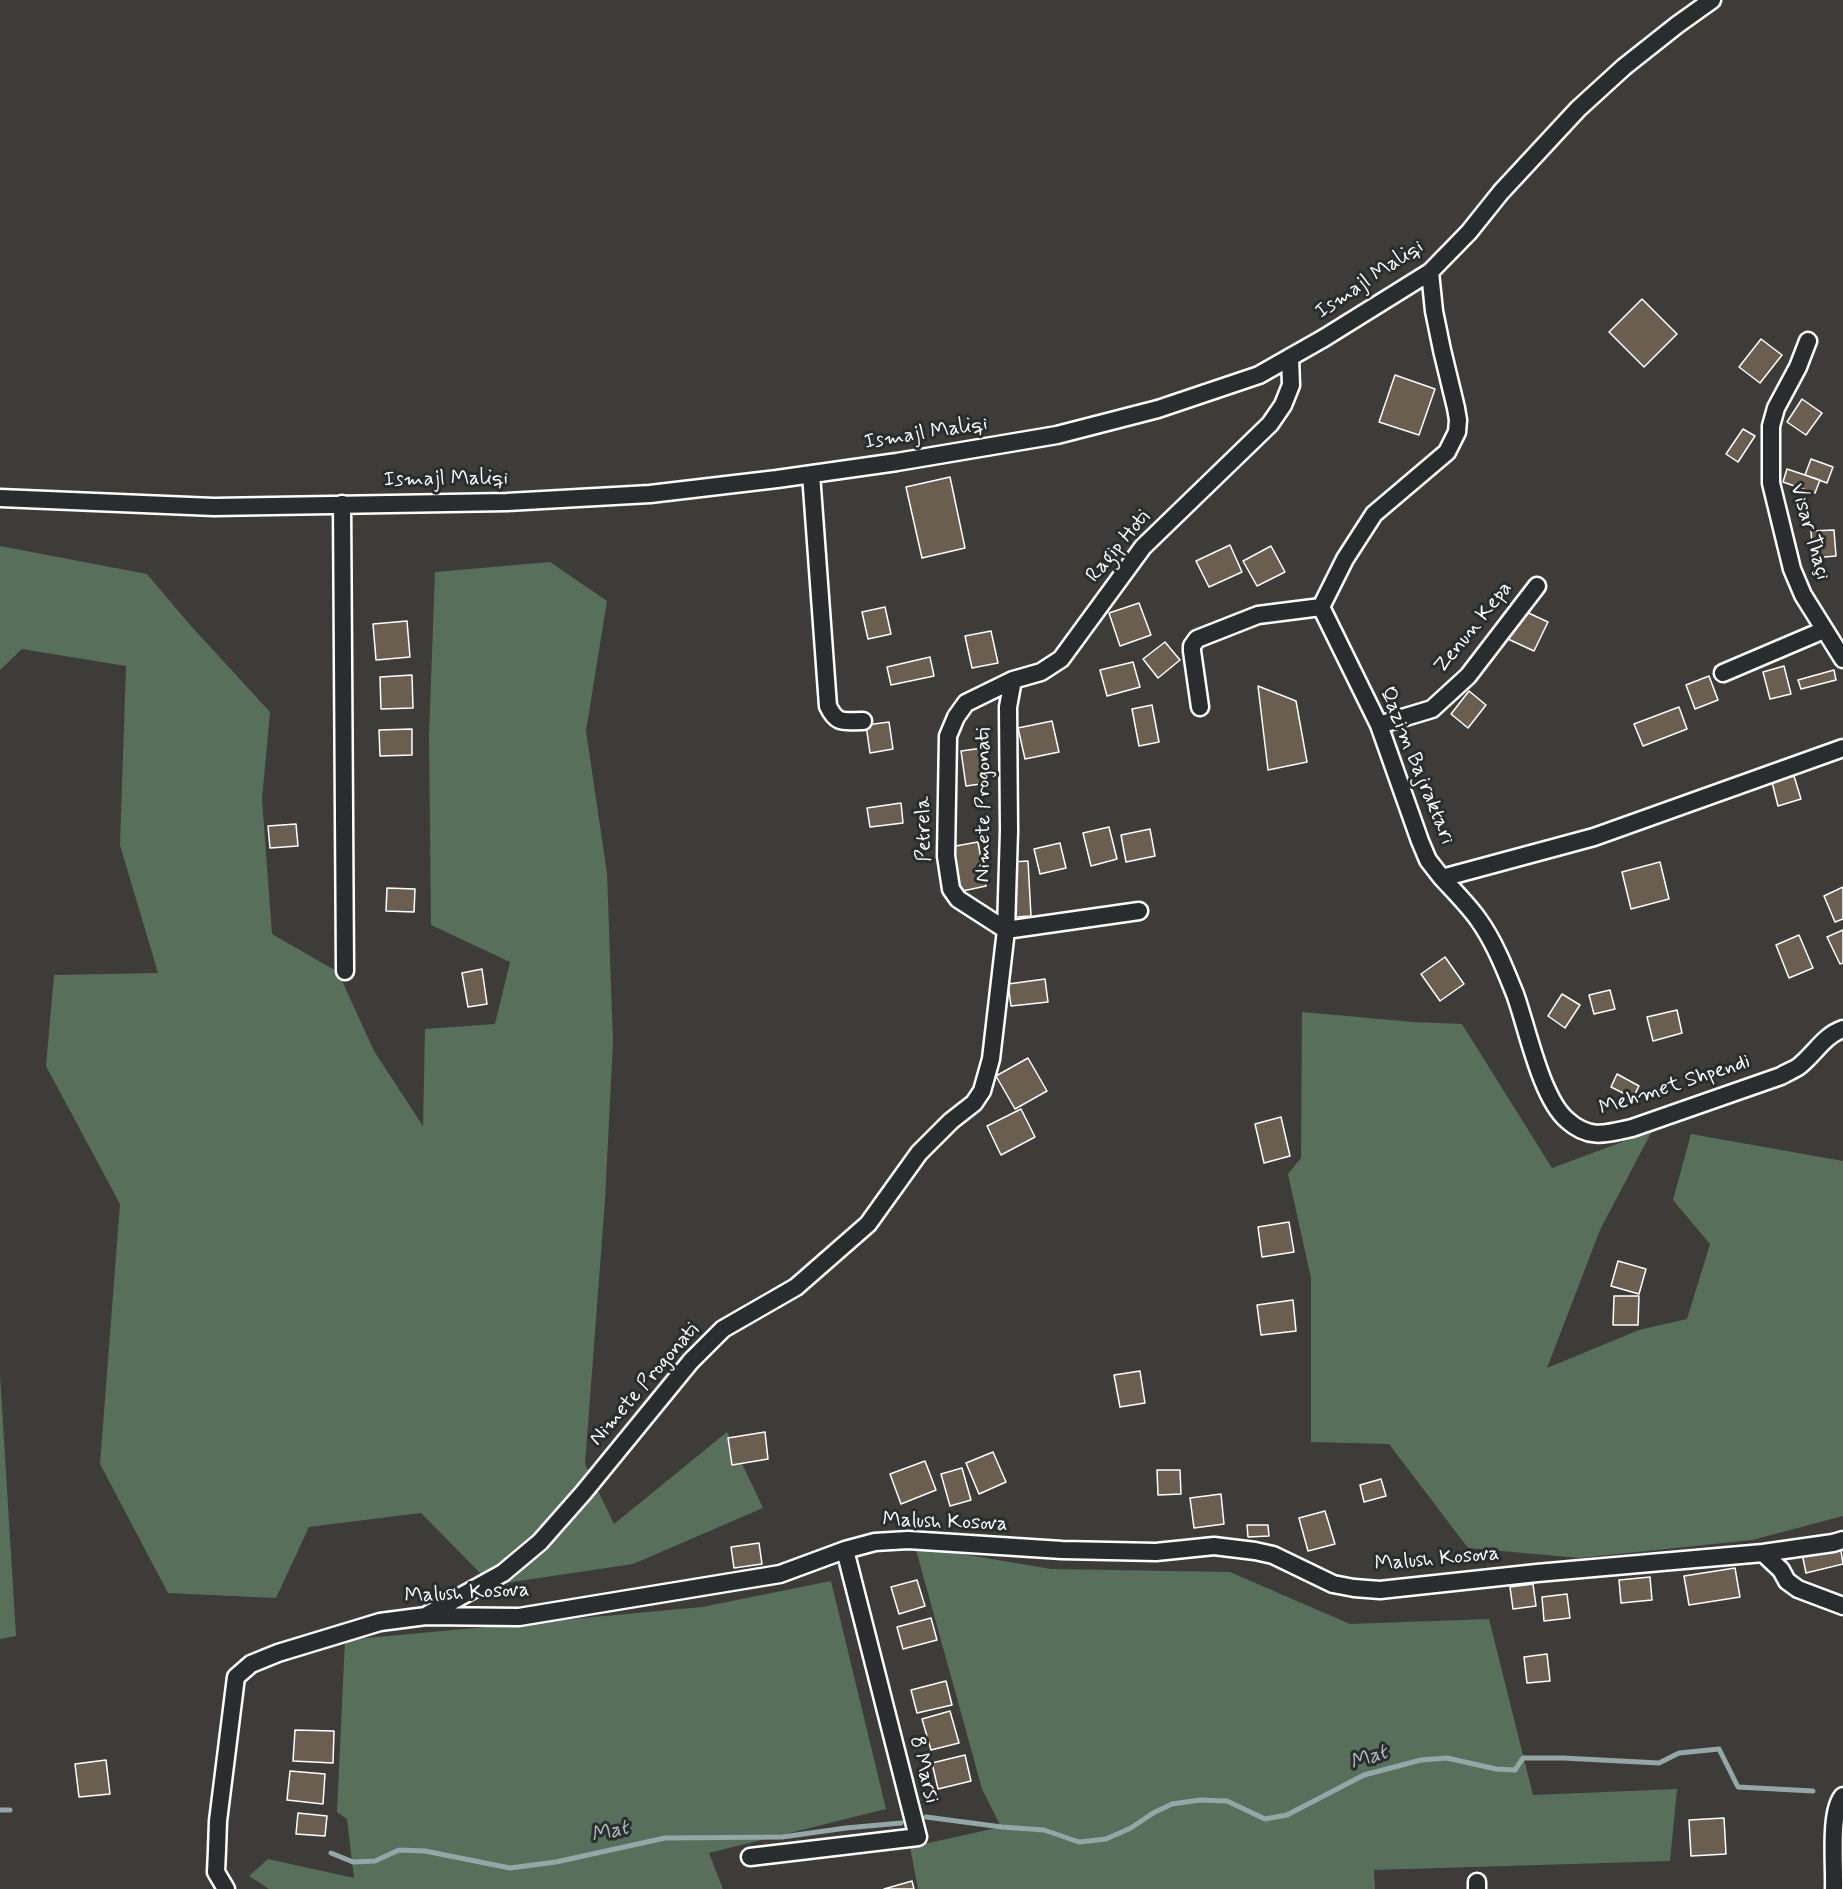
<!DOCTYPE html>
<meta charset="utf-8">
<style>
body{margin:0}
canvas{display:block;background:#3d3c38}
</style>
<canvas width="1843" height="1889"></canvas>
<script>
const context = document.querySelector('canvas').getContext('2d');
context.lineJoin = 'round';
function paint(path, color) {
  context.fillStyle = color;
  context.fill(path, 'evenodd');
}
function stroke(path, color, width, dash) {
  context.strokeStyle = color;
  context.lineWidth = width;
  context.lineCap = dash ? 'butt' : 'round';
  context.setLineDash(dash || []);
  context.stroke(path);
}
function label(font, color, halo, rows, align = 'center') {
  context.font = font + ' Mynerve,sans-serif';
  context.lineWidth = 6;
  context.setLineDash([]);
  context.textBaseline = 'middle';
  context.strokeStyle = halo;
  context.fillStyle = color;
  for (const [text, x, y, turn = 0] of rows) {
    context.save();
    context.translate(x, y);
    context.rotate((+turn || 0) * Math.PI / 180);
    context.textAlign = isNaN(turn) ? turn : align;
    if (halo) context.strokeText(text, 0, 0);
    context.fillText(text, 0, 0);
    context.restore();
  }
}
const green = new Path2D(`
 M0,546L147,574L190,625L270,712L262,799L272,934L338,972L374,1051L423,1126L425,1029L495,1024L510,962L431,925L429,736L435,572L550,562L607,601L586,731L607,873L613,1042L605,1200L585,1464L614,1524L727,1432L763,1508L633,1564L492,1585L421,1513L309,1527L276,1598L168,1593L100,1464L120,1204L46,1066L54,975L158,973L120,845L126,666L22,649L0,670Z
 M1302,1012L1413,1022L1462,1024L1552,1168L1652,1131L1600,1230L1547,1368L1639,1330L1687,1319L1710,1244L1673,1200L1691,1134L1843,1161V1516L1752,1540L1580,1558L1468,1548L1389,1444L1311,1442V1278L1288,1174L1301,1158Z
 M0,1375L16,1636L0,1639Z
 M915,1546L1051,1569L1230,1572L1350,1624L1489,1619L1533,1795L1677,1789L1670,1861L1374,1870L1375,1889H918L910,1847L1001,1827L982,1789Z
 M831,1581L886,1809L709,1853L723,1889H269L249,1876L268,1859L354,1878L347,1819L337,1812L345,1640L702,1607Z`);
const stream = new Path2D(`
 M0,1810H10
 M926,1817L1002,1827L1044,1830L1079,1842L1106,1839L1131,1828L1153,1813L1172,1804L1200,1800L1227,1801L1265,1819L1287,1815L1364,1775L1421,1760L1447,1758L1496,1769L1515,1770L1523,1758H1563L1659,1763L1679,1753L1719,1749L1738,1787L1813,1791
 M331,1853L353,1862L375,1861L399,1850L425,1851L510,1868L556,1862L665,1838L782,1837L846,1828L901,1823`);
const building = new Path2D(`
 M1642,299L1677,334L1644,367L1609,332Z
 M1761,339L1782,355L1760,383L1739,367Z
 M1395,375L1435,389L1419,435L1379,422Z
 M1802,399L1822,413L1806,435L1787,422Z
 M1743,429L1755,436L1738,462L1726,454Z
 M1811,459L1833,467L1827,483L1805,475Z
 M1787,469L1820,480L1815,493L1783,482Z
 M950,477L965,548L922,558L906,487Z
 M1834,530L1836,556L1813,558L1811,531Z
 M1230,545L1242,572L1209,587L1196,561Z
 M1271,546L1285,572L1257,586L1243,561Z
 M1139,603L1151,635L1120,646L1109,613Z
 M885,607L891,634L868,639L862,612Z
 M1522,610L1548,622L1534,651L1508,639Z
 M407,621L410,657L376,660L373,624Z
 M991,631L998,663L972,668L965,636Z
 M1165,642L1180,660L1158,678L1143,659Z
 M930,657L934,676L891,685L887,667Z
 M1133,662L1140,687L1107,696L1100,670Z
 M1784,666L1791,694L1770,699L1763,672Z
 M1834,670L1836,680L1801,689L1798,680Z
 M412,675L413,708L381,709L380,677Z
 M1709,676L1718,700L1695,709L1686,685Z
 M1258,686L1296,701L1307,762L1268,770Z
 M1469,691L1486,705L1468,728L1451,714Z
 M1152,705L1159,742L1139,746L1132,709Z
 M1679,707L1687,729L1643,746L1634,724Z
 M1052,721L1059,752L1025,759L1018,728Z
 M889,722L893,749L870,753L866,725Z
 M412,729V755L380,756L379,730Z
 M983,748L988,783L966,786L961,751Z
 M1794,776L1801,799L1778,806L1772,782Z
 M901,803L903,823L870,827L867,808Z
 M296,824L298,846L270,848L268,826Z
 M1109,827L1117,859L1091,866L1083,833Z
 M1150,829L1155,856L1126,862L1121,835Z
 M978,842L986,886L958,892L950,847Z
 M1060,843L1066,868L1040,874L1034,849Z
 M1028,861L1031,916L1014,917L1011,862Z
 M1660,862L1669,899L1631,909L1622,872Z
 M1843,887V919L1835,922L1824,896Z
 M387,888L415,889L414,912L386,911Z
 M1843,930V963L1840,964L1827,937Z
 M1799,935L1813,968L1789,978L1776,945Z
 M1445,957L1464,984L1440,1001L1421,974Z
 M482,969L487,1004L468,1007L462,973Z
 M1045,979L1048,1002L1011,1006L1008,984Z
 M1610,990L1615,1009L1594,1014L1589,995Z
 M1562,994L1580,1005L1565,1028L1548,1016Z
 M1677,1010L1682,1033L1653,1041L1647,1017Z
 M1028,1058L1047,1091L1015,1109L996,1076Z
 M1617,1074L1639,1086L1633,1098L1611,1087Z
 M1021,1109L1035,1137L1001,1155L987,1126Z
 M1281,1117L1290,1156L1264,1163L1255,1124Z
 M1289,1222L1294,1252L1262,1257L1258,1227Z
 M1618,1261L1646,1269L1639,1294L1611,1286Z
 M1614,1296H1639L1638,1325H1613Z
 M1293,1300L1296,1331L1261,1335L1257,1305Z
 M1140,1371L1145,1403L1120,1407L1114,1375Z
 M765,1432L768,1459L732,1465L728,1438Z
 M993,1452L1006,1482L979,1494L966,1463Z
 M925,1461L936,1490L901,1504L890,1474Z
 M962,1468L971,1500L950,1506L941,1474Z
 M1157,1470H1180L1181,1494L1158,1495Z
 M1381,1479L1386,1496L1364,1502L1360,1485Z
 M1221,1494L1224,1524L1194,1528L1190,1498Z
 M1325,1511L1335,1544L1308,1551L1299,1518Z
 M1247,1525H1268L1269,1536L1248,1537Z
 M759,1543L762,1564L734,1568L731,1547Z
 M1840,1544L1843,1564L1806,1573L1802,1553Z
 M1735,1568L1740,1597L1689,1605L1684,1576Z
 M1650,1577L1652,1600L1621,1603L1619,1580Z
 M917,1580L925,1606L899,1614L891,1587Z
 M1533,1584L1536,1606L1513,1609L1510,1587Z
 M1567,1594L1570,1618L1544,1621L1542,1597Z
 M931,1618L937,1640L903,1649L897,1627Z
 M1547,1654L1550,1681L1527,1683L1524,1657Z
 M946,1681L952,1705L917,1713L911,1690Z
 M950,1711L959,1743L931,1750L922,1719Z
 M295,1730L334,1731L333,1763L293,1761Z
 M965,1755L971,1781L938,1789L932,1763Z
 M106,1760L110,1794L79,1797L75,1764Z
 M290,1771L325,1774L323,1804L287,1800Z
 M298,1813L327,1816L325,1836L296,1834Z
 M1724,1818L1726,1854L1691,1856L1689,1820Z
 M912,1881L914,1889H884Z`);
const street = new Path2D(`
 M1430,272L1434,311L1442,350L1456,408L1458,420L1457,432L1447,452L1374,514L1345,559L1321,607L1379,725L1420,841L1428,860L1442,878L1594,837L1843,748
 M1808,341L1798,367L1776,408L1771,426V483L1792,569L1803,595L1843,659
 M811,474L828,706C837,725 844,721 863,721
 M0,498L214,507L507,502L650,494L777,479L897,462L1057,435L1158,409L1259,375L1324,338L1430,272L1469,232L1501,192L1578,109L1624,67L1677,25L1712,0
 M342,504L345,971
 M1723,673L1824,630
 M1200,707L1192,651V646L1197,639L1258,615L1321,607
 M1379,725L1432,709L1468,676L1537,586
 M1442,878C1454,891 1468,905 1478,919C1494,941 1505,969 1515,994C1527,1027 1541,1098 1567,1120C1589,1140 1606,1134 1632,1128L1781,1076C1786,1073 1793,1070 1798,1067C1815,1054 1823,1036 1843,1029
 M1139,911L1006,930L958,899L951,889L946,856L948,736L956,717L966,703L1013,680L1041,672L1061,659L1143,547L1270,424L1283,405L1291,385L1290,357
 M1763,1553L1781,1570L1787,1581L1798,1589L1843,1606
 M427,1615L503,1573L540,1542L584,1492L691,1361L723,1329L796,1287L868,1224L919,1153L951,1121L974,1103L982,1091L991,1059L1006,930L1009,831L1008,707L1013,680
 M750,1857L918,1837L845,1550
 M1477,1882V1889
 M226,1889L216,1872L217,1850L218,1821L236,1677L251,1664L278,1653L380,1622L426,1616L519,1617L780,1574L845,1550L875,1542L908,1540L1062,1550L1156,1552L1214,1546L1255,1551L1273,1555L1333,1584L1354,1588L1380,1590L1537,1573L1763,1553L1833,1543L1843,1540
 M1834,1889C1835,1867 1829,1811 1843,1796`);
const streetNames = [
 ["Ismajl Maliqi",1370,280,-34],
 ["Ismajl Maliqi",926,434,-9],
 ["Ismajl Maliqi",446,480,-1],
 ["Visar Thaçi",1809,532,74],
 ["Ragip Hoti",1119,547,-50],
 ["Zenun Kepa",1474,628,-51],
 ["Qazim Bajraktari",1416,766,68],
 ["Nimete Progonati",985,805,-90],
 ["Petrela",925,829,-91],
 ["Mehmet Shpendi",1675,1086,-18],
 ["Nimete Progonati",645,1385,-49],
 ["Malush Kosova",945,1523,2],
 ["Malush Kosova",1437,1560,-5],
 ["Malush Kosova",467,1594,-3],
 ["8 Marsi",923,1770,76]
];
const waterNames = [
 ["Mat",1369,1759,-19],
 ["Mat",610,1833,-13]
];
paint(green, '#586f5c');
stroke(stream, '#94a6a7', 5);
paint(building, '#6a5e51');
stroke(building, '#fff', 1.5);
stroke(street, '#fff', 21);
stroke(street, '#2a2d2e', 16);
label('21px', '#fff', '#2a2d2e', streetNames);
label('italic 22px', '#aebcbd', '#2a2d2e', waterNames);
</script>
